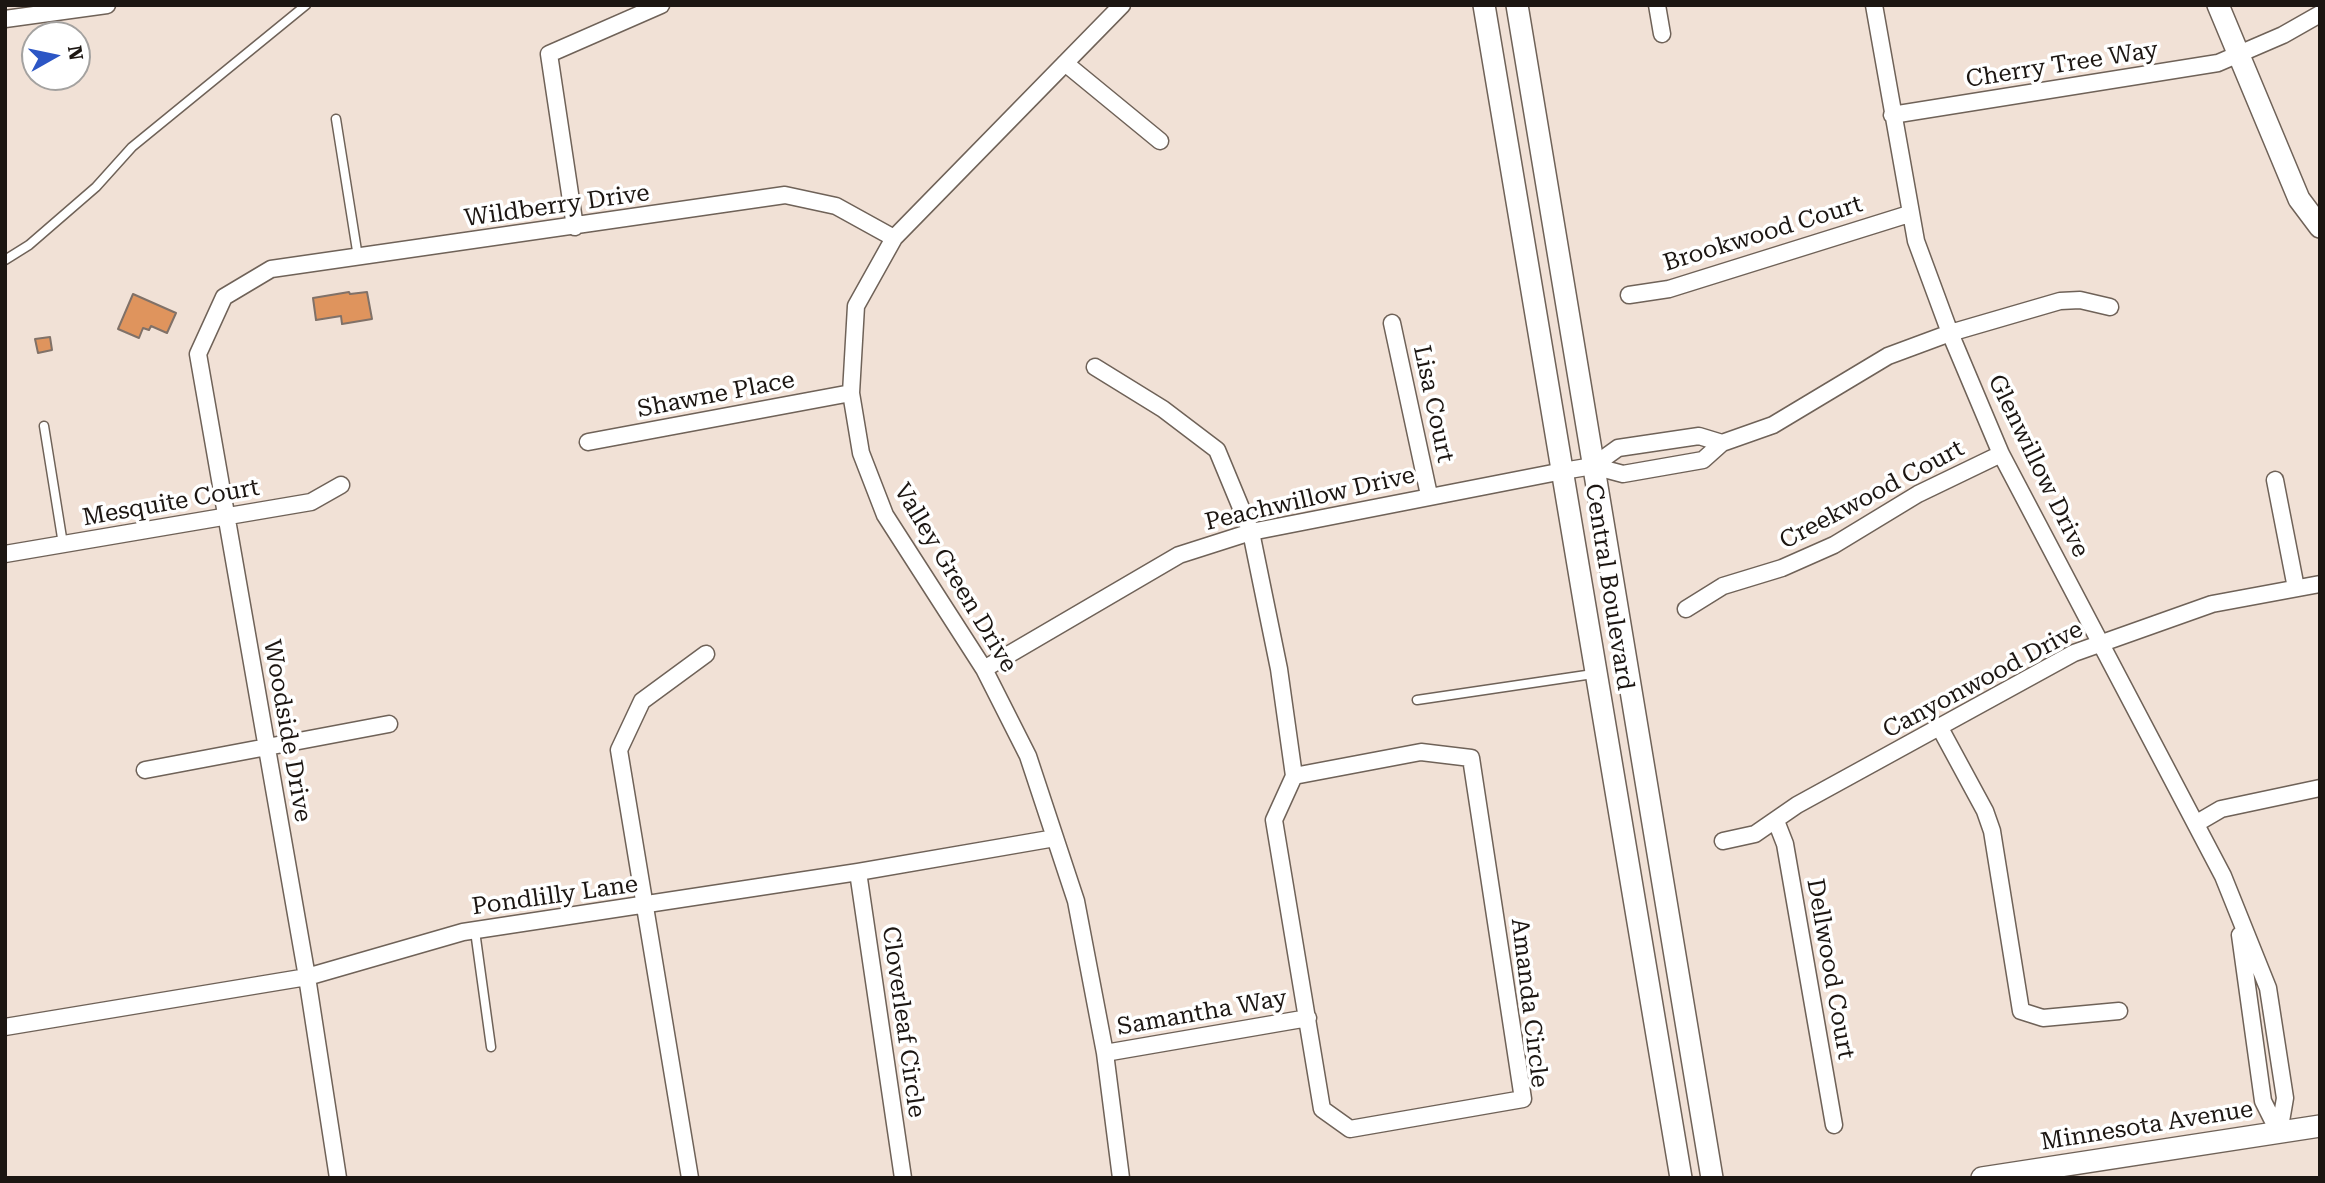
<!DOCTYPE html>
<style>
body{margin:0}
#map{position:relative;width:2325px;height:1183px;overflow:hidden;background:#f1e1d6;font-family:"Roboto Serif",serif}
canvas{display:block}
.frame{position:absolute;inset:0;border:7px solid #1c1612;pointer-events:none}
.north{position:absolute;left:21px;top:21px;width:70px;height:70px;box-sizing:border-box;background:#fff;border:2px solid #a4a2a0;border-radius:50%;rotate:81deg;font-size:19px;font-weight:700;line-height:28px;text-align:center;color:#1c1612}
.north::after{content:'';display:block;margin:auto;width:24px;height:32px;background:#2c56c5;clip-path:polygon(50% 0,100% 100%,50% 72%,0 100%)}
</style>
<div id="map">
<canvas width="2325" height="1183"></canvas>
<div class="frame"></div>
<div class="north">N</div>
</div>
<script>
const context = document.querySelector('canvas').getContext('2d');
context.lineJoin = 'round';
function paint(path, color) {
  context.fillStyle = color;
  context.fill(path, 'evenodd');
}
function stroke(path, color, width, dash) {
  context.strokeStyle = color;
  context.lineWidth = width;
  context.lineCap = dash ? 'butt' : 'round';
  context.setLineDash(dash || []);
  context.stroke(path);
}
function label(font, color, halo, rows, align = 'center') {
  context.font = font + ' "Roboto Serif",serif';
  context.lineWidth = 7;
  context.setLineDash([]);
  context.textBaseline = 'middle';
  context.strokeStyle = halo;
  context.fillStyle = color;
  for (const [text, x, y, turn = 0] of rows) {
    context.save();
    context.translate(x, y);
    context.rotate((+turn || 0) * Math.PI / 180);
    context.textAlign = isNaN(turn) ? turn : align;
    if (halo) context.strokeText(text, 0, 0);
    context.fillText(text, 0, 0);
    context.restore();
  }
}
const building = new Path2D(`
 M349,292L350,294L367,292L372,319L342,324L341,316L316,320L313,298Z
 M133,294L176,313L167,333L151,326L149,330L143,328L139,338L118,329Z
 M50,337L52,350L38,353L35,339Z`);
const service = new Path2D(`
 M336,119L358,257
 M5,260L29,245L96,187L132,147L306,5
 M44,426L63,544
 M1417,700L1593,674
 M475,931L491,1047`);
const minor = new Path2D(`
 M1657,5L1662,34
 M1874,5L1916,241L1950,333L2001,454L2223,876L2268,988L2285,1098L2279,1133
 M5,19L107,5
 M1065,63L1160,141
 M1892,115L2218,63L2283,35L2320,14
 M575,227L549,54L661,5
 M1629,295L1669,289L1909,214
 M1392,323L1429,495
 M1095,367L1163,409L1217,450L1251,532L1279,669L1294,776L1274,820L1322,1109L1350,1129L1523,1099L1471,758L1421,752L1294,776
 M588,442L851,393
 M1593,466L1618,448L1699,436L1722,443
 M2275,480L2296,588
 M5,554L311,502L341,485
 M1686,609L1723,586L1782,568L1834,545L1918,494L2001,454
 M984,669L1179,555L1251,532L1563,471L1593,466L1623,474L1703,460L1722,443L1773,425L1888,356L1950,333L2060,301L2080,300L2110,307
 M1940,728L1985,811L1992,831L2021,1011L2043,1018L2119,1011
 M145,770L389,724
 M1776,821L1785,844L1834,1125
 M2197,823L2221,809L2320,788
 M1723,841L1755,834L1797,805L2074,653L2212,604L2320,584
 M858,872L903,1178
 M2240,935L2263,1101L2279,1133
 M5,1027L307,977L463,932L858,872L1055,838
 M1105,1053L1308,1018
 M338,1178L307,977L198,354L224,297L271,269L785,195L836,206L894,238
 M690,1178L619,750L642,701L706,654
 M1121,1178L1105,1053L1076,901L1028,756L984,669L885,515L861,453L851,393L856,306L894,238L1122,5`);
const tertiary = new Path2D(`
 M1484,5L1681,1178
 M1517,5L1712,1178
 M2218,5L2299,199L2320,227
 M1982,1178L2320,1126`);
const streetNames = [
 ["Cherry Tree Way",2062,65,-9],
 ["Wildberry Drive",557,206,-8],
 ["Brookwood Court",1763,234,-17],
 ["Shawne Place",716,395,-11],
 ["Lisa Court",1433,404,78],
 ["Glenwillow Drive",2038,466,64],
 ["Creekwood Court",1872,495,-28],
 ["Peachwillow Drive",1310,499,-13],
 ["Mesquite Court",171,503,-10],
 ["Valley Green Drive",955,578,59],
 ["Central Boulevard",1609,587,81],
 ["Canyonwood Drive",1983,680,-28],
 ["Woodside Drive",287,731,80],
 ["Pondlilly Lane",555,896,-8],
 ["Dellwood Court",1830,969,80],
 ["Amanda Circle",1529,1003,83],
 ["Samantha Way",1202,1013,-10],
 ["Cloverleaf Circle",903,1022,82],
 ["Minnesota Avenue",2147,1126,-9]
];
paint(building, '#df945d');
stroke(building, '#807168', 2);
stroke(service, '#6f6258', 11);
stroke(minor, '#6f6258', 19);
stroke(tertiary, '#6f6258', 24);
stroke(service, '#fff', 8);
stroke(minor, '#fff', 16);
stroke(tertiary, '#fff', 21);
label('24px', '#1c1612', '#fff', streetNames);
</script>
